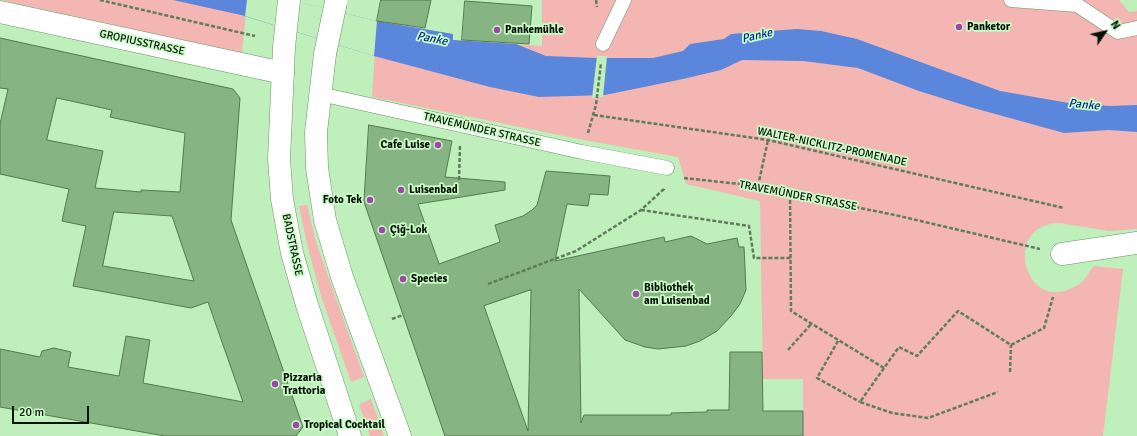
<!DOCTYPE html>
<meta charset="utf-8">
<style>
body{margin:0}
#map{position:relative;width:1137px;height:436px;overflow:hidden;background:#bfefbb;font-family:Signika,sans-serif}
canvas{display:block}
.north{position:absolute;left:1085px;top:12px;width:40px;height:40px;-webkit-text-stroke:3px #ccfcc8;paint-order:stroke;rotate:56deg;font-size:11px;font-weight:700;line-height:16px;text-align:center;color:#021002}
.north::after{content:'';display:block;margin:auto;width:14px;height:18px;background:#021002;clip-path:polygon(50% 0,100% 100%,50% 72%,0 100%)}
.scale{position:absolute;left:12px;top:406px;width:77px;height:18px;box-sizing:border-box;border:2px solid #021002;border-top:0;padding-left:5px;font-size:12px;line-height:14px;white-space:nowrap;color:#021002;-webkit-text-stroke:3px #ccfcc8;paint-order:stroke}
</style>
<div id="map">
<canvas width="1137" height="436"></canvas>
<div class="north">N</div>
<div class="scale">20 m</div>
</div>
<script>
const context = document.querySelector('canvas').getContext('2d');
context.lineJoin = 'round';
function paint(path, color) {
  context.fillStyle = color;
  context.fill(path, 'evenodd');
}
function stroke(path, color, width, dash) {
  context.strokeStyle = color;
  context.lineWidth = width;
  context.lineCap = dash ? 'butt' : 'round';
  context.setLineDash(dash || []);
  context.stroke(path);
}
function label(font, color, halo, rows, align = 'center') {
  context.font = font + ' Signika,sans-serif';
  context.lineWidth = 3.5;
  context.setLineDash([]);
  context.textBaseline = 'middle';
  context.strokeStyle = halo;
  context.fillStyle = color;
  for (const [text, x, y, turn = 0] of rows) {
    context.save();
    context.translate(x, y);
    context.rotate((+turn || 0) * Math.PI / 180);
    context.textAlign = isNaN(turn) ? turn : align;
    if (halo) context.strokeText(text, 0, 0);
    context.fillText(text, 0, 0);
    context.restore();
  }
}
const green = new Path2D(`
 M0,0H247L242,53Z
 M542,0H1119L1129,12L1137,11V229L1109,231L1059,223C1004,225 1023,303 1064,291C1070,289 1078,286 1083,281C1087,277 1090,270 1094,266L1123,269L1103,436H803V379H763L760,201L686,184L678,157L584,140L372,97L377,21L453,34V40L542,46Z
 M307,205L316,242L364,377L351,382L321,296L307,244L299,206Z
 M371,399L384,436H370L359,404Z`);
const water = new Path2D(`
 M173,0H289L377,21L453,34V40L516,44L546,56L597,58H653L683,51L690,44L724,39L731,34L797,29L821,31L857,39L1000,91L1069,103L1110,106L1137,105V132L1109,130L1064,133L970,107L919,91L858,68L803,61L742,60L721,70L683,79L605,95L539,97L490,87L374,56L241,15Z`);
const pier = new Path2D(`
 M247,0H290L377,21L374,56L245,16Z
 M597,56H607L603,97L592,98Z`);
const building = new Path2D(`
 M381,0H431L425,28L377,21Z
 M465,1L532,6L529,44L462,40Z
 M0,38L233,89L240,98L231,220L303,427L296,436H165L0,407V349L40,357L42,351L54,348L71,352L68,367L119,376L126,336L150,340L143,383L243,402L208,302L191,308L73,286L86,226L62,221L69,189L0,174V124L8,89L0,88ZM57,98L112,110L110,117L185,133L180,192L141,190V192L95,188L103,151L47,140ZM114,212L172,216L194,281L103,266Z
 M369,125L452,141L445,177L505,182V190L418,204L439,264L500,242L495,225L523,216L532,210L537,205L546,171L610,176L608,195L590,194L588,206L567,204L555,261L664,237L665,242L691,236L707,244L737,238L739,247H744L746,290L740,304L731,316L717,331L700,341L686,346L658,349L645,347L625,340L579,289L581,423L584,415H671V413L707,412V410H729L730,352H762L763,411H803V436H445L364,202ZM531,290L528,431L484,306Z`);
const path = new Path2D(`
 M100,0L255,36
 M596,0L597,7
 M594,115L768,140L1064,208
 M588,133L596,105L601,63
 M684,178L758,186L790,194L895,215L1040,249
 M459,180L460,146
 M758,186L768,140
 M790,194L791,311L884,368L899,347L917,356L958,311L1011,345L1044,328L1053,297
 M641,210L749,226L754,258H791
 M488,284L576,251L641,210L664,189V187
 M392,319L403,315
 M838,341L817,378L860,402
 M788,350L812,323
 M884,368L860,402L892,413L928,418L998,392
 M1010,372L1011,345`);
const service = new Path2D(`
 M1011,0L1077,5L1118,32L1137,28
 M603,44L624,0
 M320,94L582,152L667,168`);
const minor = new Path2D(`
 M0,12L283,73
 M1062,254L1137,243`);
const secondary = new Path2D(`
 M289,0L284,47L279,159L282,199L292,253L307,305L350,436
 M325,54L316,132L317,168L325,220L342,277L400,436`);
const secondaryBridge = new Path2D(`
 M325,54L336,2`);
const markers = [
 [959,27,4,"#a145ae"],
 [497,30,4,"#a145ae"],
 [438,145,4,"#a145ae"],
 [401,190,4,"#a145ae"],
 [370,200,4,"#a145ae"],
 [382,230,4,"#a145ae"],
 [403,279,4,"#a145ae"],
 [636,294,4,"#a145ae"],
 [275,384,4,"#a145ae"],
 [296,425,4,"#a145ae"]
];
const poiNames = [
 ["Panketor",967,27],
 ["Pankemühle",505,30],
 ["Cafe Luise",430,145,"right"],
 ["Luisenbad",409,190],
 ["Foto Tek",362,200,"right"],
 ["Çiğ-Lok",390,230],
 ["Species",411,279],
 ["Bibliothek",644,288],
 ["am Luisenbad",644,301],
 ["Pizzaria",283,378],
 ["Trattoria",283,391],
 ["Tropical Cocktail",304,425]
];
const streetNames = [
 ["GROPIUSSTRASSE",142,43,12],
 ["TRAVEMÜNDER STRASSE",482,130,13],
 ["WALTER-NICKLITZ-PROMENADE",832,147,12],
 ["TRAVEMÜNDER STRASSE",798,196,11],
 ["BADSTRASSE",292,245,78]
];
const waterNames = [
 ["Panke",757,36,-13],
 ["Panke",432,39,11],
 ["Panke",1084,105,5]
];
paint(green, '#f3b6b2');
paint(water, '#5a86dc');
paint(pier, '#bfefbb');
paint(building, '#87b483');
stroke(building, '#517b4d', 1);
stroke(service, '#689464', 15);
stroke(minor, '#689464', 23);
stroke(secondary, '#689464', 23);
stroke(path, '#5f7d5d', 2.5, [4, 2]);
stroke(service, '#fff', 14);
stroke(minor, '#fff', 22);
stroke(secondary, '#fff', 22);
stroke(secondaryBridge, '#689464', 23, []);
stroke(secondaryBridge, '#fff', 22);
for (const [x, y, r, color] of markers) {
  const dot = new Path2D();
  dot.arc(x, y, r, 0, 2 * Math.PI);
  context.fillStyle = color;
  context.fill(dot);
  stroke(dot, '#ccfcc8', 1.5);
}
label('bold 11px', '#021002', '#ccfcc8', poiNames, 'left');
label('11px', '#021002', '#ccfcc8', streetNames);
label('italic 12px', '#002d90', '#ccfcc8', waterNames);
</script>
